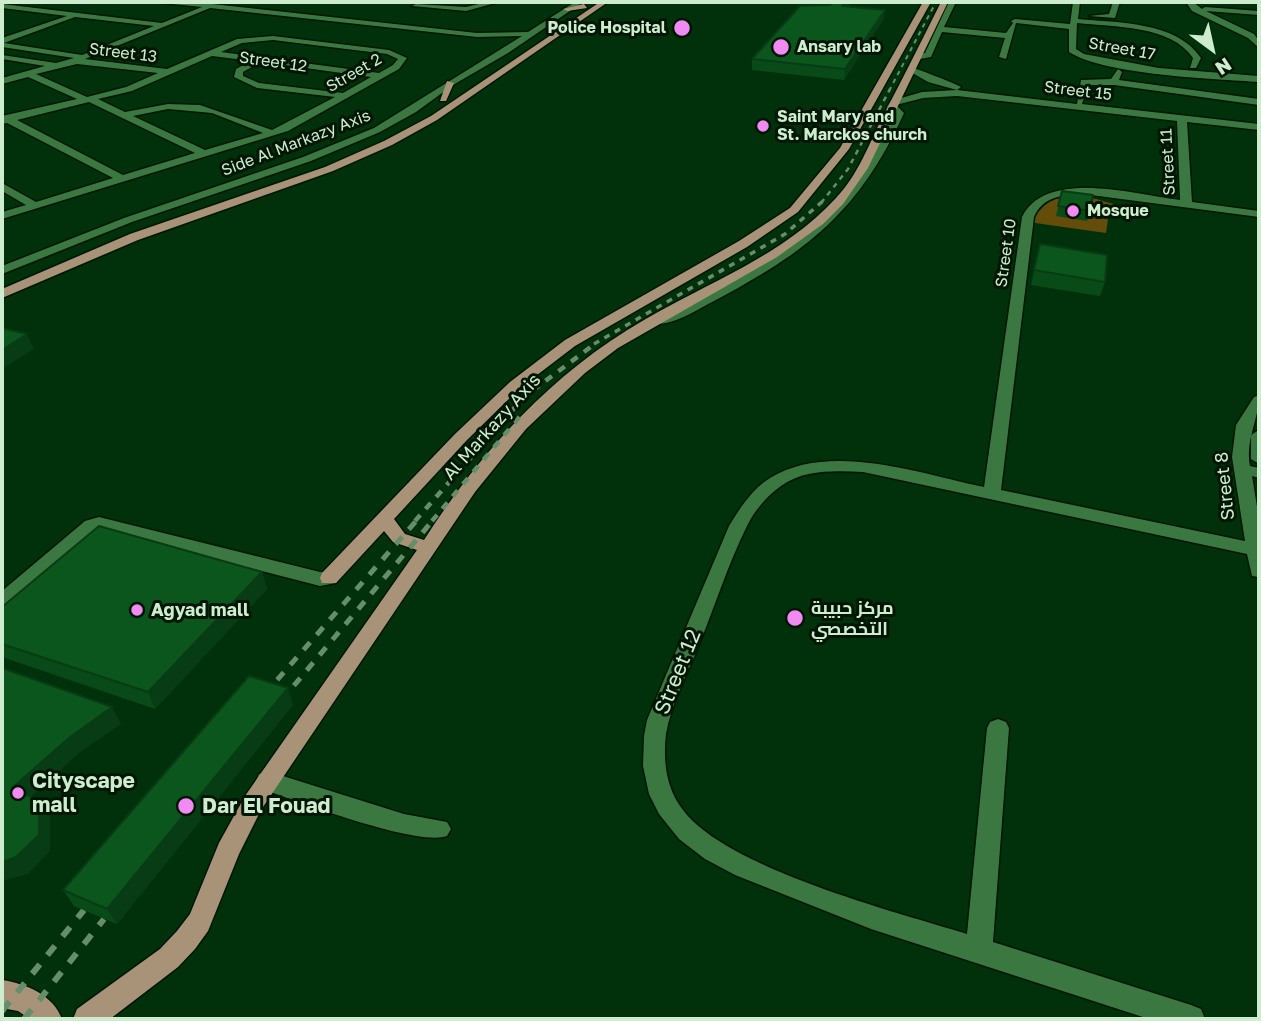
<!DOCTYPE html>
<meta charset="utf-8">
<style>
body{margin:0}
#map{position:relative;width:1261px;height:1021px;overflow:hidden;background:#00310a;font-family:"Golos Text",sans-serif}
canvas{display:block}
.frame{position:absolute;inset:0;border:4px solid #ceedcf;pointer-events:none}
.north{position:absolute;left:1177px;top:14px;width:70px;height:70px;-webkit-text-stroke:5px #001603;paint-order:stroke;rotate:147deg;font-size:19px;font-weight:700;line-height:28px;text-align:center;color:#ceedcf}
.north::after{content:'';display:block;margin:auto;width:24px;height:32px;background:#ceedcf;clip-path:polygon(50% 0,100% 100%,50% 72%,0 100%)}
</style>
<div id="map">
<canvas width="1261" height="1021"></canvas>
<div class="frame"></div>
<div class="north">N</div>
</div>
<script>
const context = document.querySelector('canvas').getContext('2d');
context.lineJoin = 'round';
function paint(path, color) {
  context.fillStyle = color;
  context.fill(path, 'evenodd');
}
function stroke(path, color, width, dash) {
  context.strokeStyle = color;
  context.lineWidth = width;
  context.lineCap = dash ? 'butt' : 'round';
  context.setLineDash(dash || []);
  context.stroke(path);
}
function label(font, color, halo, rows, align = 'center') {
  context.font = font + ' "Golos Text",Cairo,sans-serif';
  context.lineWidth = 6;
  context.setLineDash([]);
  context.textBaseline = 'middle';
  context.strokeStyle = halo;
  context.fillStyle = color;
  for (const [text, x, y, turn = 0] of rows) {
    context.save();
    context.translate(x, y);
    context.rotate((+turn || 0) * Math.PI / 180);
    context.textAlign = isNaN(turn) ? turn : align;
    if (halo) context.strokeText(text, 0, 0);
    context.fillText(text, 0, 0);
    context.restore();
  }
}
const green = new Path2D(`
 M1067,197L1096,199L1117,205V214L1109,213L1106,233L1028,222C1034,204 1050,198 1067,197Z`);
const minor = new Path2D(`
 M153,2H194L477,33L528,32L575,2H583L508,53L453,85L416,112L380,132L311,161L132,222L2,274V266L124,218L303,157L374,128L522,36L477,37L210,8L85,59L167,69L237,39L273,36L389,50L407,58L399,69L288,131L2,219V212L26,205L2,191V183L36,202L113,178L7,123L2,124V116L77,99L28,77L2,84V78L45,66L2,59V55L56,63L74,58L2,47V38L67,16L2,8V4L162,23L202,7ZM75,17L154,26L82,55L4,43ZM273,40L387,54L398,59L393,65L379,73L221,52L242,43ZM212,56L251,61L236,69L234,77L257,88L335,97L272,130L200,105L168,104L125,112L98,99L132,91ZM261,62L371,77L343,93L259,83L243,76V72ZM77,64L158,73L126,87L87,97L36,74ZM89,102L195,153L123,175L17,120ZM168,109L212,113L263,133L205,150L133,116Z
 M487,2H499L466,11L412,6L416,4L466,7Z
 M949,2H956L944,27L1006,33L1013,23L1011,21L1015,19L1070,24L1073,2H1080L1078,19C1118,23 1176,21 1201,58L1196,68H1190L1193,58C1171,25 1113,27 1077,23L1076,49L1084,54L1159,68L1259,76V82C1215,79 1104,75 1069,52V29L1016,23L1006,59L999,57L1005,38L942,32L931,57L914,60V56L925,53Z
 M1113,2H1120L1115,18L1089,16L1109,14Z
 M1186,2H1193L1202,9L1205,7L1259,11V15L1206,11L1254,34L1259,41V48L1248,38L1192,11Z
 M909,67C914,67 956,84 961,87L957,90L928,82L909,71Z
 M1118,69L1122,72L1119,80L1259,99V105L1114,85H1088L1082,104L1259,124V130L1187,122L1192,202L1259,211V217L1083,194C1063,195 1043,196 1034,217L1001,490L1245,541L1232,457L1236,425L1254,397L1259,395C1259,420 1245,440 1250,466L1259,468V478L1252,476L1259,519V577L1252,576L1247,554L863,472C835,471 805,469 781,486C767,496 754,511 747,526C728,564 715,606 699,645C688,673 671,704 666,734C663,761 666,788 683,810C726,868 896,912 967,934L987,728L990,722L998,719L1006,722L1009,728L993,942L1191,1005L1201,1009L1205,1019H1149L871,929L735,875L705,859L679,839L659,814L649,794L643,766L644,736L647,720L729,526C740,508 752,489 770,478C830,441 921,474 984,487L1022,217C1046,168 1137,195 1180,200L1177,121L957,96L923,98L896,105L904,113C860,211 807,252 714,301C698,309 672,327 654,323L652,320C661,312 704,296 719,288C805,241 852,204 894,114L887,107L891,101L922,92L957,90L1077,104L1081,80L1111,79Z
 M1259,430V464L1251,459V435Z
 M99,517L320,572L336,573L338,578L336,583L320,586L99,529L9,606L2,608V591L85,521Z
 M267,771L404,814L447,822L451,829L447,836C417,847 294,800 259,788L256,781L259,774Z`);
const major = new Path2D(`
 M600,2H608L437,120L392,145L333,171L138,240L2,298V289L130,234L325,167L384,141L431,116Z
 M923,2H931L849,149L798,212L747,247L575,346L520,388L467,440L394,519L405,534L424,540C481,451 552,373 644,320C709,282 784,255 836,198C858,175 869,144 883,116C903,78 922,40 941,2H948L868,168L843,204L823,224L777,257L618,348L585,373L526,429L475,492L261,810L239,854L208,931L195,949L178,967L110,1019H73L77,1009L160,949L177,931L190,914L219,843L245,796L417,550L393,542L384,531L336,583H322L320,578L322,573L455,434L510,382L565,340L739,241L790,208L840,148Z
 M584,4L587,8L567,11L563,9Z
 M447,81L454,83L446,101H440Z
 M2,980C27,984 53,995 62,1019H30L18,1011L2,1008Z`);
const railFar5 = new Path2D(`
 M889,91L936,2`);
const railFar4 = new Path2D(`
 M821,203L848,169L890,89`);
const railFar3 = new Path2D(`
 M594,344L785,234L823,201`);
const railFar2 = new Path2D(`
 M415,521L524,397L596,343
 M432,521L522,414`);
const railFar1 = new Path2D(`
 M264,695L417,520
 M281,701L433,520`);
const rail = new Path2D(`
 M2,1011L84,910
 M24,1019L104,919`);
const wall = new Path2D(`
 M833,2H852L848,7L885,10L883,20L844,80L752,70V59L830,5Z
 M1062,191L1090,211L1087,221L1056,216Z
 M1040,244L1105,282L1100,296L1031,285Z
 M262,572L267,589L155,709L2,657V607Z
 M293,705L117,924L74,906L63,890Z`);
const shadedWall = new Path2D(`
 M846,2H852L841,16L842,6Z
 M885,10L883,20L844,80L845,69Z
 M27,334L34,349L2,369V350Z
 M262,572L267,589L155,709L148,692Z
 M288,688L293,705L117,924L107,909Z
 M112,707L121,724L79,753L23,804L12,788L70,737Z
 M39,800L50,816V851L28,874L2,881V862Z`);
const building = new Path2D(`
 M833,2H846L842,6L885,10L845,69L752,59L800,6L830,5Z
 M1062,191L1093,195L1090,211L1058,206Z
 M1040,244L1107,255L1105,282L1034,270Z
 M2,328L27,334L2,350Z
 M99,526L262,572L148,692L2,644V607Z
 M2,668L112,707L70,737L12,788L39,800V835L16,857L2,862Z
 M249,676L288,688L107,909L63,890Z`);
const markers = [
 [682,28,9,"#f28af3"],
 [781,47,9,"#f28af3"],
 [763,126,7,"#f28af3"],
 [1073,211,7,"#f28af3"],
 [137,610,7,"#f28af3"],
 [795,618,9,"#f28af3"],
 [18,793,7,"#f28af3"],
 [186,806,9,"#f28af3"]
];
const farPoinames = [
 ["Police Hospital",666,28,"right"],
 ["Ansary lab",797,47],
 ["Saint Mary and",777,117],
 ["St. Marckos church",777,135],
 ["Mosque",1087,211]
];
const farStreetnames = [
 ["Street 17",1122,49,10],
 ["Street 13",123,53,7],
 ["Street 12",273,62,8],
 ["Street 2",354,73,-30],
 ["Street 15",1078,91,7],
 ["Side Al Markazy Axis",296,143,-21],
 ["Street 11",1168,162,-93],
 ["Street 10",1006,253,-82]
];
const streetNames = [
 ["Al Markazy Axis",492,427,-48],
 ["Street 8",1225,486,-96]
];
const poiNames = [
 ["مركز حبيبة",811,608],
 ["التخصصي",811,629],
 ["Agyad mall",151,610]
];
const nearStreetnames = [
 ["Street 12",678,672,-68]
];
const nearPoinames = [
 ["Cityscape",32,781],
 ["mall",32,805],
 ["Dar El Fouad",202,806]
];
paint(green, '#644c0a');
stroke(minor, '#001701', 3);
stroke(major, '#001701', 3);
paint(minor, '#3a7741');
paint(major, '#a99378');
stroke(railFar5, '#668e6b', 2, [4.5, 4.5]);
stroke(railFar4, '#668e6b', 2.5, [5, 5]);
stroke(railFar3, '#668e6b', 3.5, [6, 6]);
stroke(railFar2, '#668e6b', 4.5, [8, 8]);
stroke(railFar1, '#668e6b', 5, [10, 10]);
stroke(rail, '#668e6b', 6, [12, 12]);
paint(wall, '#094a19');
paint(shadedWall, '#083c14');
paint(building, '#0b561d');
stroke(building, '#083c14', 2);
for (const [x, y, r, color] of markers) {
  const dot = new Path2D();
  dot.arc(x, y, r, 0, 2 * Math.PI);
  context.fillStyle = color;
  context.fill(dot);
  stroke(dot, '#001603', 2.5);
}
label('bold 16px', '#ceedcf', '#001603', farPoinames, 'left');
label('16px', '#ceedcf', '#001603', farStreetnames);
label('18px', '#ceedcf', '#001603', streetNames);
label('bold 18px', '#ceedcf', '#001603', poiNames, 'left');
label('21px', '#ceedcf', '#001603', nearStreetnames);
label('bold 21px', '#ceedcf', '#001603', nearPoinames, 'left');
</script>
